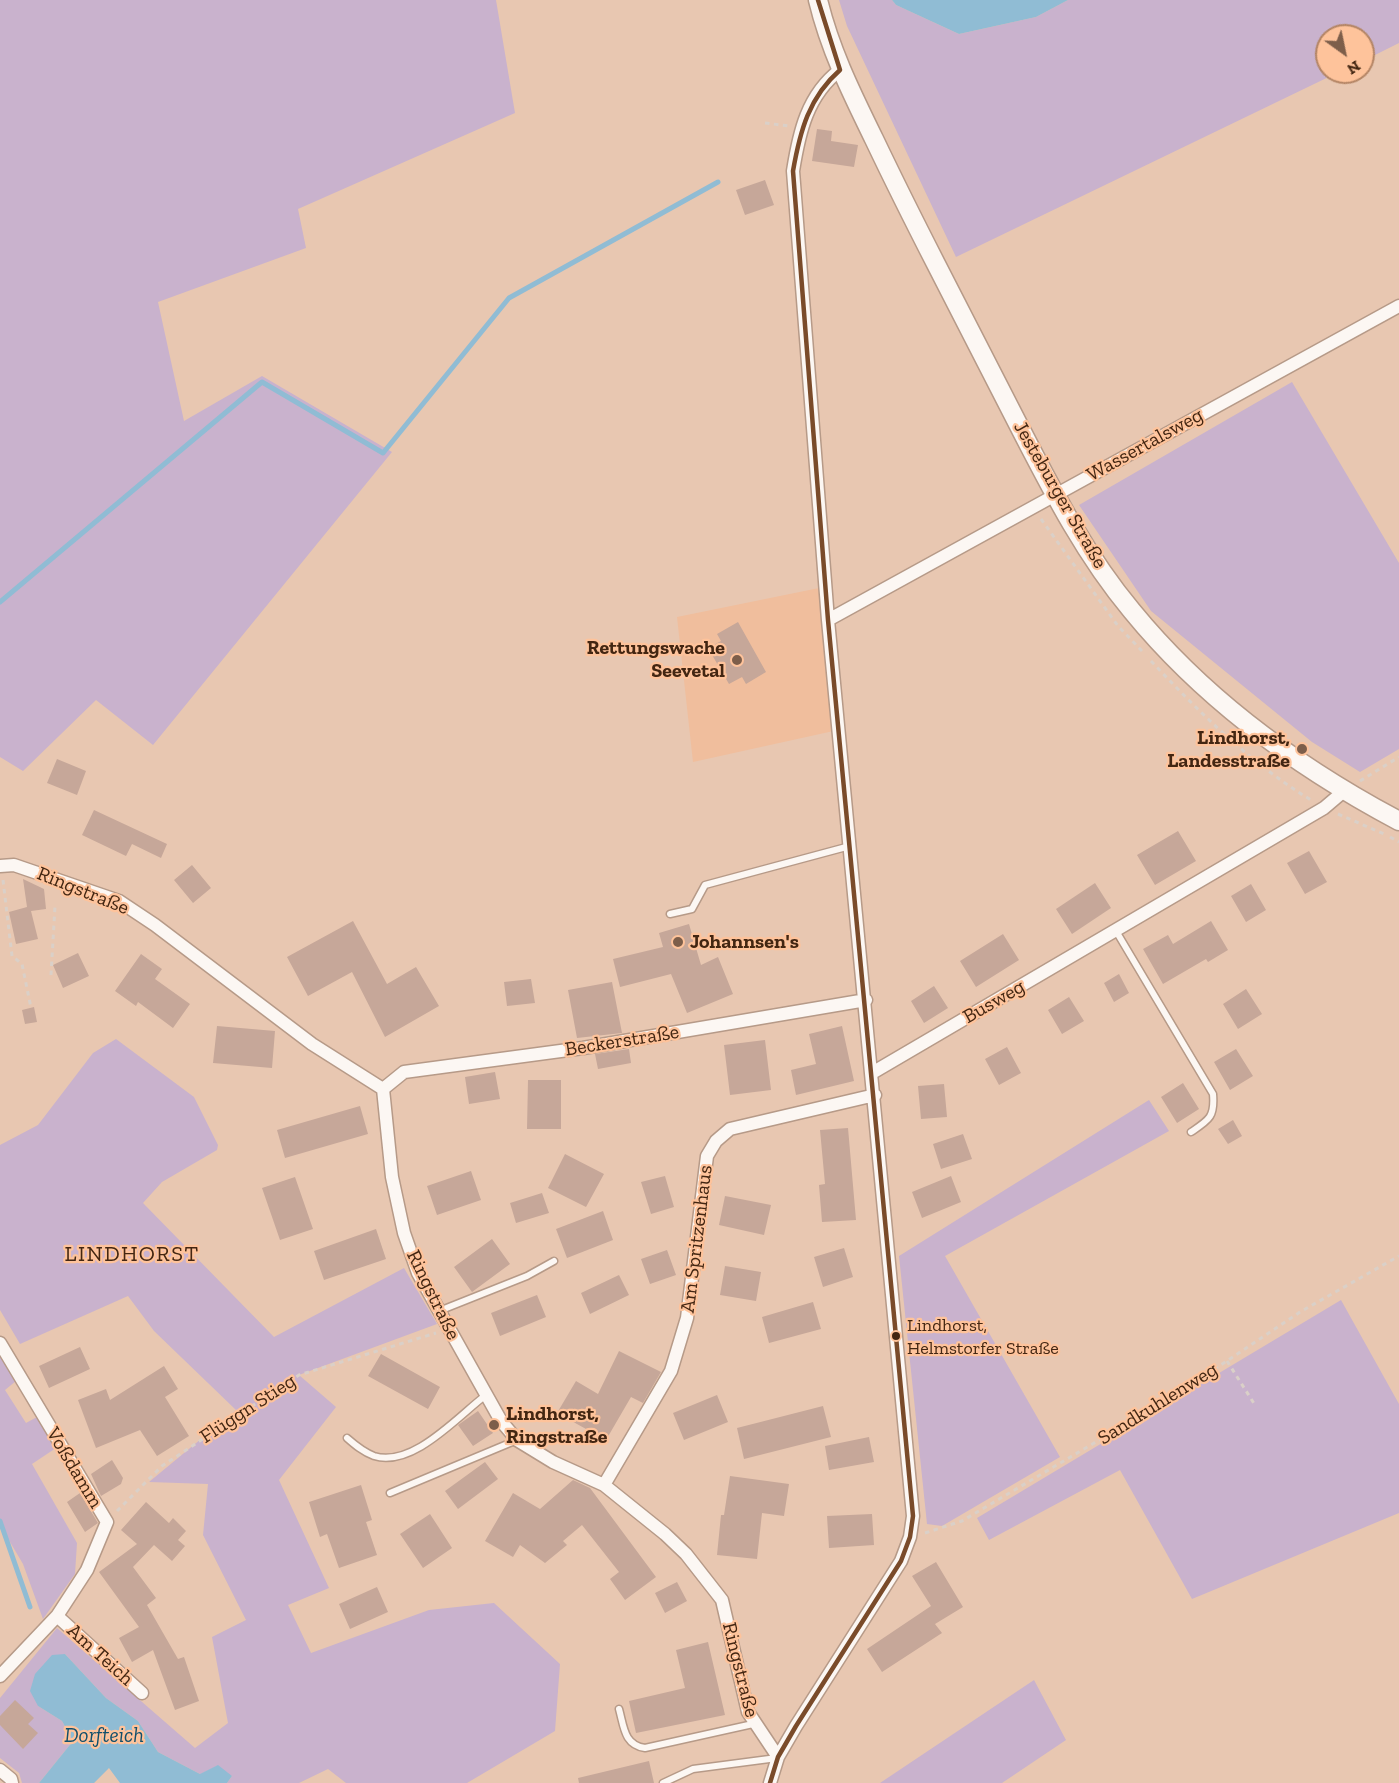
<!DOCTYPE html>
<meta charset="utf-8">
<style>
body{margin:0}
#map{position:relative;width:1399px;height:1783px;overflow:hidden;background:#e8c7b1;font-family:"Zilla Slab",serif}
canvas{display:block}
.north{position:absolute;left:1315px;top:24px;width:60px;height:60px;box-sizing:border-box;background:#fec39b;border:2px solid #b38464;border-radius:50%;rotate:147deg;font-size:16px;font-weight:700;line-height:24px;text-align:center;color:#432612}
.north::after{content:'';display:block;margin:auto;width:21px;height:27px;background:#7d5e4a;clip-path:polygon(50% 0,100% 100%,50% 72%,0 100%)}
</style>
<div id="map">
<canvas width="1399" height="1783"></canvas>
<div class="north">N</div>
</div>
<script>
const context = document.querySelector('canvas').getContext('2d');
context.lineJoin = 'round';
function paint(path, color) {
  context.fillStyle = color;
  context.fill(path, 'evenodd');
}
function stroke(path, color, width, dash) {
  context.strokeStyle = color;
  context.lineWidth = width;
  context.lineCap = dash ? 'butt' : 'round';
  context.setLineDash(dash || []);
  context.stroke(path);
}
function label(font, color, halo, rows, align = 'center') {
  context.font = font + ' "Zilla Slab",serif';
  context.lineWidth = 4.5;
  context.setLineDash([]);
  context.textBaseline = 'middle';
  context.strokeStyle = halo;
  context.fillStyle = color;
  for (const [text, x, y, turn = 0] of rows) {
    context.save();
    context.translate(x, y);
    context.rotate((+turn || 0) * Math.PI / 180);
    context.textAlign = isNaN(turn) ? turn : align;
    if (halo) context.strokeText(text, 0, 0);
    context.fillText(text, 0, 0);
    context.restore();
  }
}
const built = new Path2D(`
 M824,587L838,730L693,762L677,617Z`);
const green = new Path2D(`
 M0,0H496L515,113L298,209L306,248L158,302L184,421L262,376L392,452L153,745L96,700L23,771L0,757Z
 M839,0H892L896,5L959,34L1036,17L1068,0H1399V43L1363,61V36H1327V72H1339L956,257L847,26Z
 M1292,382L1399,563V749L1360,772L1312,742L1151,611L1079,505Z
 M116,1039L194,1097L218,1145L217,1150L162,1182L143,1203L274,1337L404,1268L437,1324L299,1375L336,1407L279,1480L329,1588L288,1605L311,1653L429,1610L494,1603L560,1664L555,1731L467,1783H346L328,1769L299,1783H227L232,1776L200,1774L158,1752L138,1721L106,1698L65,1654L38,1706L62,1721L73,1741L39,1783H22L19,1773L0,1758V1698L57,1628L195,1748L228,1723L212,1637L246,1620L203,1535L208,1484L149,1482L236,1410L154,1331L128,1296L20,1344L0,1310V1145L38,1125L93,1053Z
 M1149,1100L1169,1131L945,1256L1060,1457L942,1526L927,1524L899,1256Z
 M1341,1300L1399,1404V1513L1192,1599L1120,1470L989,1540L977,1518Z
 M0,1355L16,1381L5,1390L26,1423L37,1417L56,1448L32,1464L77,1543L75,1574L43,1619L23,1564L0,1525Z
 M1034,1680L1066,1740L1002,1783H880Z`);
const water = new Path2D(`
 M892,0H1068L1036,17L959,34L896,5Z
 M65,1654L106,1698L138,1721L158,1752L200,1774L218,1765L232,1776L227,1783H120L109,1768L94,1783H39L73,1741L62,1721L38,1706L30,1691L35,1674L52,1655Z`);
const stream = new Path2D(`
 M0,602L262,382L383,453L509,298L718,182
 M0,1521L30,1607`);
const building = new Path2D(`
 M817,129L832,131L831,141L858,145L854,167L812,161Z
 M765,180L774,205L745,215L736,190Z
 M738,622L766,672L746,684L742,677L729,684L708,648L721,641L717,634Z
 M57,759L86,771L77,795L47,783Z
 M94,810L167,844L161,858L132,844L126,856L82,835Z
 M1178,831L1196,861L1155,885L1137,855Z
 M1309,851L1327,882L1305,894L1287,863Z
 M192,865L211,888L193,903L174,880Z
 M23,879L44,889L46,909L31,911L38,939L16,944L9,912L27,907Z
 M1095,883L1111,908L1072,934L1056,909Z
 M1251,884L1266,910L1246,922L1231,896Z
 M353,921L387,984L416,967L439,1006L385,1037L352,972L308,996L287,957Z
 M1211,921L1228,950L1208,962L1206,959L1163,984L1143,949L1168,935L1173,944Z
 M689,924L701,965L718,957L733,994L687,1013L671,974L620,987L613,959L663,947L659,933Z
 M1003,934L1019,960L976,987L960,961Z
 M78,953L89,976L63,988L53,965Z
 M141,954L162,969L155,979L190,1004L173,1028L138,1002L136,1006L115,991Z
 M1119,974L1129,993L1114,1002L1104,983Z
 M531,979L535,1003L507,1006L504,982Z
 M612,982L622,1033L577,1038L568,990Z
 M934,986L948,1008L924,1023L911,1001Z
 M1246,989L1262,1014L1238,1029L1223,1004Z
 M1069,997L1084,1021L1062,1034L1048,1010Z
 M34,1007L37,1022L25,1024L22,1010Z
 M217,1026L275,1031L272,1068L213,1063Z
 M842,1026L854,1081L796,1095L791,1070L816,1064L809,1034Z
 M765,1040L771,1090L730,1095L724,1045Z
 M1007,1047L1021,1073L999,1085L985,1059Z
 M629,1049L631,1063L598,1069L595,1054Z
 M1236,1049L1253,1076L1230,1090L1214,1062Z
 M495,1072L500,1099L469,1104L465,1077Z
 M528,1080H561V1129H527Z
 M1183,1083L1199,1109L1177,1123L1161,1097Z
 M944,1084L947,1117L921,1119L918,1086Z
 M360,1106L368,1134L285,1158L277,1130Z
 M1233,1120L1242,1136L1228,1144L1218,1129Z
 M848,1128L856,1220L822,1222L819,1185L825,1184L820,1130Z
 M963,1134L972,1159L941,1169L933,1144Z
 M565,1154L604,1174L586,1207L548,1188Z
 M471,1171L481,1200L437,1215L427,1186Z
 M665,1176L674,1207L651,1214L641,1182Z
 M951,1176L961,1202L922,1218L912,1192Z
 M295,1177L313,1229L280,1240L262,1188Z
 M542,1193L549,1213L516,1223L510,1203Z
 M725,1196L771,1205L764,1235L719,1225Z
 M603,1211L613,1240L567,1258L556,1229Z
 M376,1229L386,1259L324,1280L314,1251Z
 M492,1239L510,1264L472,1292L454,1267Z
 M844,1248L853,1277L823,1287L814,1257Z
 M667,1250L676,1275L650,1284L641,1259Z
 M725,1266L761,1272L756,1301L720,1295Z
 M619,1275L629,1295L590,1314L581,1293Z
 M537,1295L546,1317L500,1336L491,1313Z
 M813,1302L821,1329L769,1343L762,1317Z
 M80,1347L90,1369L49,1388L39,1366Z
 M619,1351L661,1372L643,1403L631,1397L606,1440L557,1413L576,1381L598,1394Z
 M381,1354L440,1387L428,1409L368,1376Z
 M164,1366L178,1389L165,1397L189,1436L157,1456L140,1430L96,1448L78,1400L106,1389L110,1400Z
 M717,1395L728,1422L684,1440L673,1413Z
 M823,1406L831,1437L744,1459L737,1428Z
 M478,1411L493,1433L473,1446L458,1425Z
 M869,1437L874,1462L829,1470L825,1446Z
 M112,1460L123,1478L121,1484L101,1496L91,1474Z
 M485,1462L498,1479L458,1509L445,1491Z
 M730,1476L789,1484L784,1516L762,1513L757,1559L717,1555L721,1515H724Z
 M573,1480L590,1488L656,1577L625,1600L610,1579L619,1572L582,1525L563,1541L567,1545L545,1563L520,1545L513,1557L485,1541L513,1493L540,1509Z
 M361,1485L372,1520L366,1522L377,1555L339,1568L327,1534L320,1537L309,1502Z
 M80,1493L98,1523L85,1532L67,1502Z
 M146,1502L169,1523L173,1518L186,1531L178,1540L185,1546L172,1561L154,1545L133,1567L156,1598L147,1605L178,1659L184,1657L199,1701L175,1710L153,1650L132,1662L119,1638L139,1627L99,1572L137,1544L121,1530Z
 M430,1514L452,1548L423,1568L400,1534Z
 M872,1514L874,1545L829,1548L827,1516Z
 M936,1562L963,1607L935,1624L942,1633L882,1672L867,1649L931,1606L912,1576Z
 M677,1582L687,1601L665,1613L655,1593Z
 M377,1587L388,1612L350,1629L339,1604Z
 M708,1642L725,1715L636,1733L629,1701L685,1688L676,1650Z
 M15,1700L34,1718L28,1724L38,1733L23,1749L0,1725V1716Z
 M649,1761L654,1783H579L578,1778Z`);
const path = new Path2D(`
 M765,123L789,126
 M1041,519L1118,626L1143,652
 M1151,661C1200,713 1250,763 1311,800
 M1360,781L1399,757
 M1338,814L1384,834
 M1390,837L1399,842
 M3,880L12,956L22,964L31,1008
 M51,975L55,906
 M1227,1361L1255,1405
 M117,1511L162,1466L299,1375L436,1333
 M925,1533L962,1521L1106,1436L1227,1361L1300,1312L1399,1256`);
const service = new Path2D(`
 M670,914L692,909L705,885L850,846
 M1116,931L1213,1094C1215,1117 1209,1120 1191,1132
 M439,1311L527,1276L554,1261
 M347,1438C355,1445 363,1452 374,1456C413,1468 458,1416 486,1395
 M390,1493L517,1440
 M619,1709C624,1727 624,1745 645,1748L753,1724
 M663,1783L693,1769L777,1758`);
const minor = new Path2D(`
 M828,620L1399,306
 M0,866L14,865L119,901L155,925L312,1044L383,1089
 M872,1073L1324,808L1344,791
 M383,1089L392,1177L404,1233L418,1273L501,1421L517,1440L553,1462L604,1485L665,1534L686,1554L722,1600L748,1712L778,1757
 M383,1089L404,1072L583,1048L866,1000
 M0,1343L107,1522L87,1570L57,1616L0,1676
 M604,1485L671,1371L687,1318L707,1156L716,1141L730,1129L875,1095
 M57,1616L142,1693
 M0,1770L11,1779L12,1783
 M770,1783L778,1757L796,1726L901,1561L910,1537L913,1516L828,620L793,171C799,133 807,95 840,70`);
const secondary = new Path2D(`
 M818,0C830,50 852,94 874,139C894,181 915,223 936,264C964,318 991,372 1019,426C1052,490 1085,555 1132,611C1204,699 1299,768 1399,821`);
const bus1 = new Path2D(`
 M770,1783L778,1757L796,1726L901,1561L910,1537L913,1516L828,620L793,171C800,131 809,97 840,70L818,0`);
const markers = [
 [737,660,6,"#7d5e4a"],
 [1302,749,6,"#7d5e4a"],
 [678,942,6,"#7d5e4a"],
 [896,1336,5,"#432612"],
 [494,1425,6,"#7d5e4a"]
];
const busNames = [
 ["Lindhorst,",907,1326],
 ["Helmstorfer Straße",907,1349]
];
const streetNames = [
 ["Wassertalsweg",1145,445,-29],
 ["Jesteburger Straße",1060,495,60],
 ["Ringstraße",83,891,22],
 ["Busweg",994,1002,-30],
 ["Beckerstraße",622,1041,-9],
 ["Am Spritzenhaus",697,1239,-83],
 ["Ringstraße",433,1295,64],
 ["Sandkuhlenweg",1158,1404,-32],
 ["Flüggn Stieg",248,1409,-33],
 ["Voßdamm",74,1468,59],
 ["Am Teich",100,1655,42],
 ["Ringstraße",740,1670,76]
];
const poiNames = [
 ["Rettungswache",725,648],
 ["Seevetal",725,671],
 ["Lindhorst,",1290,738],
 ["Landesstraße",1290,761],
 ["Johannsen's",690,942,"left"],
 ["Lindhorst,",506,1414,"left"],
 ["Ringstraße",506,1437,"left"]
];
const waterNames = [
 ["Dorfteich",104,1736]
];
const quarterNames = [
 ["LINDHORST",132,1255]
];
paint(built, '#f0be9d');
paint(green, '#c9b2cd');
paint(water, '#90bcd4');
stroke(stream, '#90bcd4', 5);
paint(building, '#c6a799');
stroke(service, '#b69a88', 9);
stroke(minor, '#b69a88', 15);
stroke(secondary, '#b69a88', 21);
stroke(path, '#dad0c8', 3, [4.5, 4.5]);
stroke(service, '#fcf7f3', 6);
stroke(minor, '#fcf7f3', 12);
stroke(secondary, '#fcf7f3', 18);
stroke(bus1, '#7a4b2a', 4.5);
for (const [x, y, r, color] of markers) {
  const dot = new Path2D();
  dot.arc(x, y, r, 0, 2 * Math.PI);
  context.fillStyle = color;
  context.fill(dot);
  stroke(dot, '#fec39b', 2);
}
label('18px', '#432612', '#fec39b', busNames, 'left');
label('20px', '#432612', '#fec39b', streetNames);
label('bold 20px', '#432612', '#fec39b', poiNames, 'right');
label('italic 21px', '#114f6c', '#fec39b', waterNames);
context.letterSpacing = '1.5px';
label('22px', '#432612', '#fec39b', quarterNames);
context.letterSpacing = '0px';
</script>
